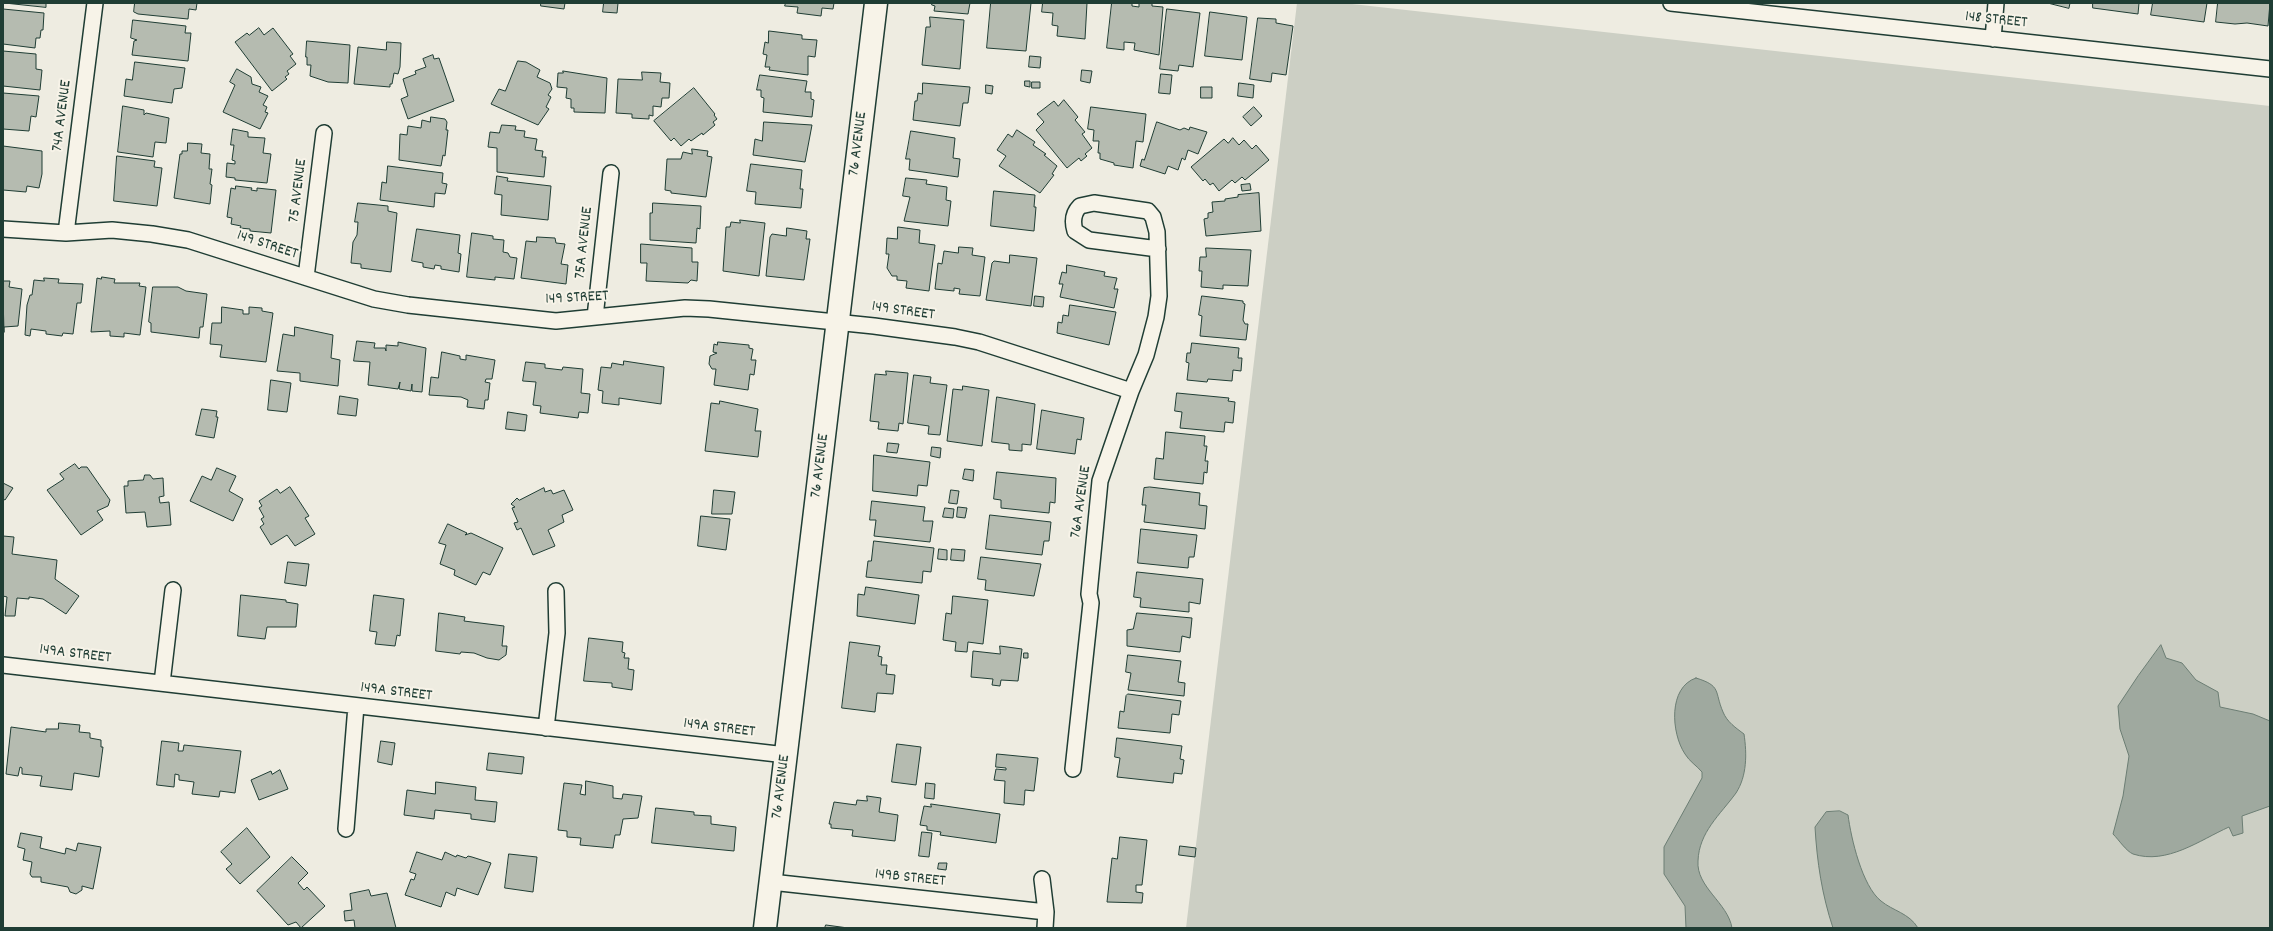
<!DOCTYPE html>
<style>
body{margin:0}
#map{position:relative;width:2273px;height:931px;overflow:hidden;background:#eeece1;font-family:Dekko,sans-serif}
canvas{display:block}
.frame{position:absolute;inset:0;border:4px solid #1f3d34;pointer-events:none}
</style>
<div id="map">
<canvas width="2273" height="931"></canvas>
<div class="frame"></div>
</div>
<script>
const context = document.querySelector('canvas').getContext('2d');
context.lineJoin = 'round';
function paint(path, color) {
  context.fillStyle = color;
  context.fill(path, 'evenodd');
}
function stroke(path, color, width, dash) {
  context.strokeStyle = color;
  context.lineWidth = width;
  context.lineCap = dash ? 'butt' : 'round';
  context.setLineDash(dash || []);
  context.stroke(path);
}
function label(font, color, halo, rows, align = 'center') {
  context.font = font + ' Dekko,sans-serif';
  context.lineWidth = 4;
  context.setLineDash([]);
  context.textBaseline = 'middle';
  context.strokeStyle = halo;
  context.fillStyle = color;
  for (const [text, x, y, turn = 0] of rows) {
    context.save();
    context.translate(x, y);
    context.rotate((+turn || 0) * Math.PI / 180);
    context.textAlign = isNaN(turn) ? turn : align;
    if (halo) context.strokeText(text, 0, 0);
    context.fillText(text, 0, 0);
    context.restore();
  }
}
const green = new Path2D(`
 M1297,3H1343L2270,106V928H1186Z`);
const water = new Path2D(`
 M2161,645L2166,658L2182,663L2196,680L2218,692L2220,707L2253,714L2270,721V806L2242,816L2243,833L2233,836L2229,827C2200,840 2167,865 2133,854C2126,851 2119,840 2113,834L2123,796L2129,756L2120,729L2118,706L2138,676Z
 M1696,678C1722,686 1714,691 1723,712C1727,722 1736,728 1744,734C1747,754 1747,776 1736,793C1720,815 1699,832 1698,861C1696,887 1728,903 1732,928H1686L1685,906L1664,874V847L1702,778V772C1697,766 1689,761 1685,754C1671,733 1668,687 1696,678Z
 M1840,811L1848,815C1851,838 1862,886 1881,901C1893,911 1909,913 1918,928H1833C1822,895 1817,862 1815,827L1826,812Z`);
const building = new Path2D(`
 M5,3H46V7Z
 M135,3H197L196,10L189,9L188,19L138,14L134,12Z
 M541,3H565L564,9L541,6Z
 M604,3H618L617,13L603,12Z
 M786,3H834L833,9L822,8L821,16L797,13L798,7L785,6Z
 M932,3H970L968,14L934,11L935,6L932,5Z
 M991,3H1031L1026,51L987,48Z
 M1043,3H1087L1085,39L1057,36L1058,26L1052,25L1053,13L1042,12Z
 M1112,3H1132V6L1139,7V3H1152V6L1163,7L1159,55L1134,50L1135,43L1124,42V50L1107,48Z
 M2048,3H2070L2069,8Z
 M2093,3H2139L2138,14L2093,8Z
 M2153,3H2207L2204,22L2151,15Z
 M2218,3H2270L2268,26L2247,23L2235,24L2216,22Z
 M3,9L44,13L43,30H41L40,38H36L35,48L3,44Z
 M1167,9L1200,13L1193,67L1179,65L1178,71L1160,69Z
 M1210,12L1247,17L1242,60L1205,56Z
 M930,17L964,20L960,69L922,65L926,27H930Z
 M1258,18L1276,19V23L1293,26L1286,75L1272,73L1271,82L1250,79Z
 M133,20L186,26L185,33H191L188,61L132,55L134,41L137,40L131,38Z
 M259,28L264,35L273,28L293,54L290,56L296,64L287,71L289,74L285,77L287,79L272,91L235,42L247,33L249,35Z
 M769,31L802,35V39L817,40L815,57L808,56V75L769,70L770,67H765L767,55L763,54L765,42L768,43Z
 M307,41L350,45L348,83L328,82L310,76L311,65H307V57H306Z
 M387,42L401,43L400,67L398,74L394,73L392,84H390V87L354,84L358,47L386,50Z
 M3,51L36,54V69L42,70L40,90L3,86Z
 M433,55L434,59L439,58L454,101L408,119L401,99L408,96L403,79L416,74L415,71L426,67L423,59Z
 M1030,56L1041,57L1040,68L1029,67Z
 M518,61L526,62L540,70L537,77L550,83L552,89L548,95L551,97L546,107L549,109L538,125L491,104L499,89L505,91Z
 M135,62L185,68L182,88L174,89L172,103L124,96L126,79L132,80Z
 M237,69L251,77L252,84L261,87L259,92L268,96L263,105L267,107L265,112L268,113L260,129L223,112L235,85L230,82Z
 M1082,70L1092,71L1090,83L1081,81Z
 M563,71L607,78L605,113L574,112V108H571V99L566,98L567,88L557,87L558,73H563Z
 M642,72L661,73L660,82L670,83L669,98H662L661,107L653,106V116L649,115V119L632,118V114L616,113L618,79L642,80Z
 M1161,74L1172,75L1170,94L1159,93Z
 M760,75L807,81L805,92H811V99L814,100L812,117L763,112L764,98L761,97V90H757Z
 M1025,81H1030V87L1025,86Z
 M1032,82H1040V88H1032Z
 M923,83L970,87L968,103H963L960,126L913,120L915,101H917L918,93L922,94Z
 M1239,83L1254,85L1253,98L1238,96Z
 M986,85L993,86L992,94L986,93Z
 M1201,87H1212V98H1201Z
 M694,88L715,114L714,115L717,119L713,122L715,125L703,135L702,133L691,141L689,139L681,146L674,138L671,141L654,121Z
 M3,93L39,96L36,117L31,116L29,131L3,129Z
 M1064,100L1078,117L1075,120L1085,132L1082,134L1092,148L1085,154L1087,156L1081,161L1079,158L1067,168L1036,130L1044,122L1037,114L1054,101L1058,106Z
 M123,106L144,110V115L146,113L169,118L166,143L155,142L153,157L118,152Z
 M1091,107L1146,114L1143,142L1136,141L1133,168L1114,165V163L1100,159V153H1098L1099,141H1093L1094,130L1088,129Z
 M1254,107L1262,116L1251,126L1243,117Z
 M431,117L445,119L447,122L446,130H448L445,156L443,155L441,166L399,160L400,134L407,135L408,126L421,128L422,120L430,122Z
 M764,122L812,125L805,162L753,155L755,139L762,141Z
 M1157,122L1180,130L1184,128L1189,130L1190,127L1207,132L1198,154L1188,150L1185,160L1182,158L1178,170L1168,166L1165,174L1140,166L1142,159L1144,160Z
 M502,125L516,126L515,130L525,131L524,137L537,139L535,150L543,151L542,157H546L544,177L497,172V148L488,147L490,132L499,133Z
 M233,129L248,132V137L265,138L263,153L271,154L267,183L235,180V178L226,177L227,163L235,164V161L232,160L234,145H231Z
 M1017,130L1035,142L1033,145L1046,154L1044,155L1057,166L1052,174L1054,175L1040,193L999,166L1006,156L997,150L1008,134L1012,137Z
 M911,131L955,138L953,158L960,159L958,177L909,170L910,159H906Z
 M1233,138L1239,145L1244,140L1252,149L1256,145L1269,160L1245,180L1242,177L1235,183L1232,180L1219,191L1213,183L1210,185L1205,179L1203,181L1191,167L1224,139L1228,143Z
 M188,143L202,144L201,153L210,154L209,169H212L210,184L212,185L210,204L174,198L180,154H182V151H187Z
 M3,146L42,151V174L39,188L27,186L26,192L3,190Z
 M692,149L708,151L707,156L712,157L706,197L671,193V191L665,190L667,159H681L683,152L692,154Z
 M117,156L155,161L154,167L162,168L157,206L114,201Z
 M751,164L802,170L800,189H803L801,208L755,204L756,192L747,191Z
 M388,166L443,173L442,183L447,184L445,194L435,193L434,207L380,200L382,182L386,183Z
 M497,176L508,178L507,181L551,186L548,220L501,215L502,195L495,194Z
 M906,178L927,180L926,184L947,187L946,200L951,201L948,226L904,221L910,197L903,196Z
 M1250,184L1251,190L1242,191L1241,185Z
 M236,186L252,188L251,190L257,191V188L276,190L271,233L250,231V229L240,228L241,226L231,224L232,218L227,217L231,188L235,189Z
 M994,191L1035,195L1034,207H1036L1034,231L991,226Z
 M1259,193L1261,231L1206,236L1204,219L1208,218V213L1213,212L1212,202L1225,201V199L1238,197V195Z
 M358,203L388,206V211L397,213L391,272L361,268V264L351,263L353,242L357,235L358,222H355Z
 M653,203L701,206L700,229L697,228L696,243L650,240V213H652Z
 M740,220L765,223L759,276L723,271L726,227H730L731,222L740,223Z
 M898,227L920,230L919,243L935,245L929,291L906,288L907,281L897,280V276H892L887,268L889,254H886L887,238L897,239Z
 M787,228L807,231L806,239H810L804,280L766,276L770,237L772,234L786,236Z
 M417,229L460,235L458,253L461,254L459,272L441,269V266L435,265L434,269L423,267V263L412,261Z
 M472,233L493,236V239L504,240L503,252L508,253L510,257L517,258L514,279L495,277V280L467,277Z
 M537,237L555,238L556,243L565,244L561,264L568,265L566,284L521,278L526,241L536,242Z
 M641,244L692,248V262H698L697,281L691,280L688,283L646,281L647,263H641Z
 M959,247L973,248L972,255L985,257L980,296L959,294L960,289L954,288V291L935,289L938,263L942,264L944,251L958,253Z
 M1206,248L1251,250L1248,286L1223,285V289L1201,287L1202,271H1199L1200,257H1206Z
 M1010,255L1037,258L1031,306L986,300L992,263L994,261L1009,263Z
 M1067,265L1105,272L1104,276L1117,278L1114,289H1118L1114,308L1060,297L1063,284H1059L1062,272L1066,273Z
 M102,277L115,279L114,283H140L139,286L146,287L140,335L124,333V337L110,336V331L91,332L97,278L101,279Z
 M44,278L59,279L58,283L83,284L81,303H77L73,334L63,333L62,336L46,334V331L31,329L30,336L25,335L27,305L30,295H32L34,280L44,281Z
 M3,281H10L9,287L22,289L18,326L4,327V332Z
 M153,287H178L186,291L207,294L203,327H200L199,338L151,332V323L149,322Z
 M1035,296L1044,297L1043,307L1034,306Z
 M1202,296L1243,301V303L1245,304L1243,320L1245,324H1248L1246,340L1200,336L1202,316L1199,315Z
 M1070,305L1116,312L1109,345L1057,333L1058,322L1062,323L1063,315L1068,316Z
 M222,307L243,310V314H249V307L262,308V311L273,313L266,362L220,357L222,345L210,344L212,323H221Z
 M295,327L333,335L331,358L340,360L338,386L300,381V373L277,371L283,334L294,336Z
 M357,341L375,343L374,348H385L386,351V345L398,346V342L426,348L422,392L412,391V384L411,391L399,389L400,382L398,389L368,385L370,362L354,361Z
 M718,342L749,345V348L753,349L751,360H756L754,375L750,374L748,390L714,385L716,369H712L709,364L710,356L717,353L713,352L714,344L717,345Z
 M1192,343L1239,348L1238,358H1242L1241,371L1233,370L1232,381L1208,379L1207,382L1187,380L1189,363L1186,362L1187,353H1190Z
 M442,352L460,356V359L466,360V355L495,360L492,379H486L485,382L490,383L488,400H485L484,409L467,407L468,400L461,397L429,395L431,377L438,378Z
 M624,361L664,367L661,404L619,398V405L602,403L603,391L598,390L601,367L611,368L612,363L623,365Z
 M526,362L545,364V368L562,370L563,367L583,369L581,393L590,394L588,413L579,412L578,418L540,413L541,406L533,405L536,382L523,381Z
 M886,371L908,373L903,424L899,423L898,431L878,429L879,422L870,421L875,374L886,375Z
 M914,375L931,377L930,383L947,385L940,435L928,434L929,426L908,423Z
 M271,380L291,383L287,412L268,410Z
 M963,386L989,390L982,446L947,441L953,389L962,390Z
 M1177,393L1229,398L1228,401L1235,402L1233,423L1225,422L1224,432L1180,428L1182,412L1175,411Z
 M340,396L358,399L356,416L338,414Z
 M997,397L1035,404L1031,445L1022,444V451L1009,450V444L992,442Z
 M720,401L758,409L755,431H761L758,457L705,451L711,403L719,404Z
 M202,409L217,411L216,417H218L214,438L196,435Z
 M1042,410L1084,418L1081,440L1077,439L1075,454L1037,449Z
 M508,412L527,415L525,431L506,429Z
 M1166,432L1205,436L1204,446H1207L1205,461H1208L1207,473L1204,472L1203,484L1154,479L1156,458L1163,459Z
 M888,443L899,444L897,453L887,452Z
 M932,447L941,448L940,458L931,456Z
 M874,455L930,462L927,486L918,485L917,496L873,491Z
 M75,464L79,469L81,467H87L110,500L108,506L97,511L103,520L81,535L47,490L64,479L60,474Z
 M217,468L236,476L229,491L243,499L233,521L190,501L202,476L211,480Z
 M965,469L974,470L973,481L963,479Z
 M997,472L1056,478L1055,503L1050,502L1049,513L1001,508V500L994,499Z
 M145,475H150L153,479L163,478L164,496L159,497L160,503L169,502L171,525L147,527L145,512L126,513L124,486H128V481L143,480Z
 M3,483L13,488L5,500L3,499Z
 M290,487L309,516L305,518L315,534L295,546L287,535L271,545L260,527L264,524L261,519L264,517L259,508L262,506L259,501L277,489L280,493Z
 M1150,487L1200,493L1199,505L1207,506L1205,529L1144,522L1146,505H1142L1144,488Z
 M544,488L545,492L551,490L553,494L564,490L573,510L562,515L564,522L548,530L555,546L533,555L521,528L517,530L514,523L518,522L512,508L515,507L511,504L517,498L519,500Z
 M714,490L735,492L732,514H712Z
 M951,490L959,491L957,504L949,503Z
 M872,501L925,507L923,521H933L930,542L874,536L876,520H870Z
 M958,507L967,508L965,518L957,517Z
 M945,508L954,509L953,518L943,517Z
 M990,515L1051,522L1049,541H1044L1042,555L986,549Z
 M701,516L730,519L726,550L698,546Z
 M448,524L467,533L465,535L471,533L503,548L490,575L483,572L476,585L454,575L455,570L440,564L446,545L439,543Z
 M1141,529L1197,535L1194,557H1189L1188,568L1138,563Z
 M3,536L14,537L12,554L57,560L55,579L79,596L66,614L43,599L29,597V599L17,598L15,616H5L7,597L3,596Z
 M874,541L934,548L931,572L923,571L922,583L866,577L868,561H871Z
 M939,549L947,550V560L938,559Z
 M952,549L965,550L964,561L951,560Z
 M981,557L1041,564L1034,596L985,590L986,580L978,579Z
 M288,562L309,564L306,586L285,583Z
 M1137,572L1203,579L1200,604L1189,602V612L1140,607L1141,598L1134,597Z
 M866,587L919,595L915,624L857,616L858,594L864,595Z
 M241,595L286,600V602L298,604L296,627H267L265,639L238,636Z
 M374,595L404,599L400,636L397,635L395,646L375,644L377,632L370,631Z
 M953,596L988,600L983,644L968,642L967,652L955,651L956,642L943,640L946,613L951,614Z
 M439,613L465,617L464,621L504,626L502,646H507L506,655L499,660L487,658L474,653L461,652L460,654L436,651Z
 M1137,613L1192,618L1190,638L1182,636L1180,652L1127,646V630L1133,629Z
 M589,638L623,642L622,652L625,653L624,658H629L628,669L634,670L632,690L612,687V683L584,681Z
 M850,642L880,646L878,656L882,657L881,665H887L886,674L895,675L893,694L877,693L875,712L842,708Z
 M1000,646L1022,649L1018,681L1001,680L1000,686L992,685L993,679L971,677L973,651L1000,654Z
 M1024,653H1028V658H1024Z
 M1128,655L1181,661L1178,682L1185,683L1184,696L1128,690L1131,673L1126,672Z
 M1128,694L1181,701L1179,715L1172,714L1170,733L1118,728L1120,711L1124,712L1126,696Z
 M59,723L80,725L79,732L90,733V738L101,740V747H103L99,777L74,773L72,790L40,786L42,776L22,774V768L20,767L18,776L6,774L11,727L46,732V729H58Z
 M1117,738L1182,746L1180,759L1184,760L1182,774L1174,773L1173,783L1117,777L1120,758L1115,757Z
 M162,741L179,743L178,751H183L184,745L241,751L235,793L220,791L219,797L192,794L194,782L179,780V775L175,774L174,787L157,785Z
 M381,741L395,743L392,765L378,762Z
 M897,744L921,747L916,785L892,782Z
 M489,753L524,757L522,774L487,770Z
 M997,754L1038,758L1034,791L1025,790L1024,805L1004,803L1005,781L994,780L996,769L1006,770V768L996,767Z
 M280,770L288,789L259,800L251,780L271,771L272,774Z
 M586,781L613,786V798L622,799L623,794L642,796L638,818L623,819L620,835H615L613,848L580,845L581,838L567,837V831L558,830L564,783L582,785L580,794L585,795Z
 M436,782L476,787L475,800L497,802L495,822L471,819V814L435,810L434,819L404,815L407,790L435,794Z
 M926,783L935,784L934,799L925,798Z
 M867,796L881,798L879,812L898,815L895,841L852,836L853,830L831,828V824H829L834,802L856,805L857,800L867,801Z
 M931,804L1000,814L996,843L940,835L941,832L927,830V826L920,825L924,806L931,807Z
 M656,808L694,812V815L711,816V824L736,827L734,851L652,843Z
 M247,828L270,857L240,884L226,869L232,864L221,852Z
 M922,832L932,833L929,857L919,856Z
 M21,833L42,837L40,848L65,854L66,848L76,851L78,843L101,847L93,889L82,886V890L76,894L70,892L68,887L41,882V877H32L30,874L32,862L23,860L25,849L18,847Z
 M1120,837L1147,840L1142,885H1136V892L1143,893L1142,903L1107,902L1112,858L1117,859Z
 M1180,846L1196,848L1195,857L1179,855Z
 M417,852L442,860L445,852L456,857L457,855L466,858L468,856L472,857L491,863L478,895L457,888L455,896L446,892L441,907L405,895L411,879L414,880L416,874L410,872Z
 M509,854L537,857L533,892L505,888Z
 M292,857L308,873L298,883L304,890L307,887L325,906L301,928L296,922L288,925L257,891Z
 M939,863H947L946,870L938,869Z
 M369,890L371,896L387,893L396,928H355L354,920L345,921L344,911L352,910L350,894Z
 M826,925L848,928H825Z`);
const street = new Path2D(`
 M1671,3L2270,69
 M1993,39L1996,3
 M3,229L66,233L112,230L152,234L188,240L374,299L408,305L556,321L685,308L709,309L874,326L955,337L979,342L1131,391
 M66,233L95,3
 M306,277L324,133
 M595,317L611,173
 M3,665L786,755
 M162,683L173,590
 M546,728L557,633L556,591
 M1073,769L1091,603L1089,594L1100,481L1131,391L1146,355L1156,317L1159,296L1157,232L1153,217L1148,211L1094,203L1080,206C1073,213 1072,221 1075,231L1089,240L1158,249
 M346,829L356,706
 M1042,879L1046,912L1045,928
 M771,882L1046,912`);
const secondary = new Path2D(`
 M765,928L876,3`);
const streetNames = [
 ["148 STREET",1996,21,6],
 ["74A AVENUE",63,116,-83],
 ["76 AVENUE",859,144,-83],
 ["75 AVENUE",299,191,-83],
 ["75A AVENUE",585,243,-84],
 ["149 STREET",267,246,18],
 ["149 STREET",577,299,-3],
 ["149 STREET",903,312,8],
 ["76 AVENUE",821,466,-83],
 ["76A AVENUE",1082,502,-82],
 ["149A STREET",75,655,7],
 ["149A STREET",396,693,7],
 ["149A STREET",719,729,7],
 ["76 AVENUE",782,787,-83],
 ["149B STREET",910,879,6]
];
paint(green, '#cccfc4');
paint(water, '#9fa99f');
stroke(water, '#6c7e74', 1);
paint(building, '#b5bbb0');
stroke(building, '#1f3d34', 1);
stroke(street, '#1f3d34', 18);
stroke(secondary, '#1f3d34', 25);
stroke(street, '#f7f3e8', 15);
stroke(secondary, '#f7f3e8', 22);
label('16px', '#1f3d34', '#f7f3e8', streetNames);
</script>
